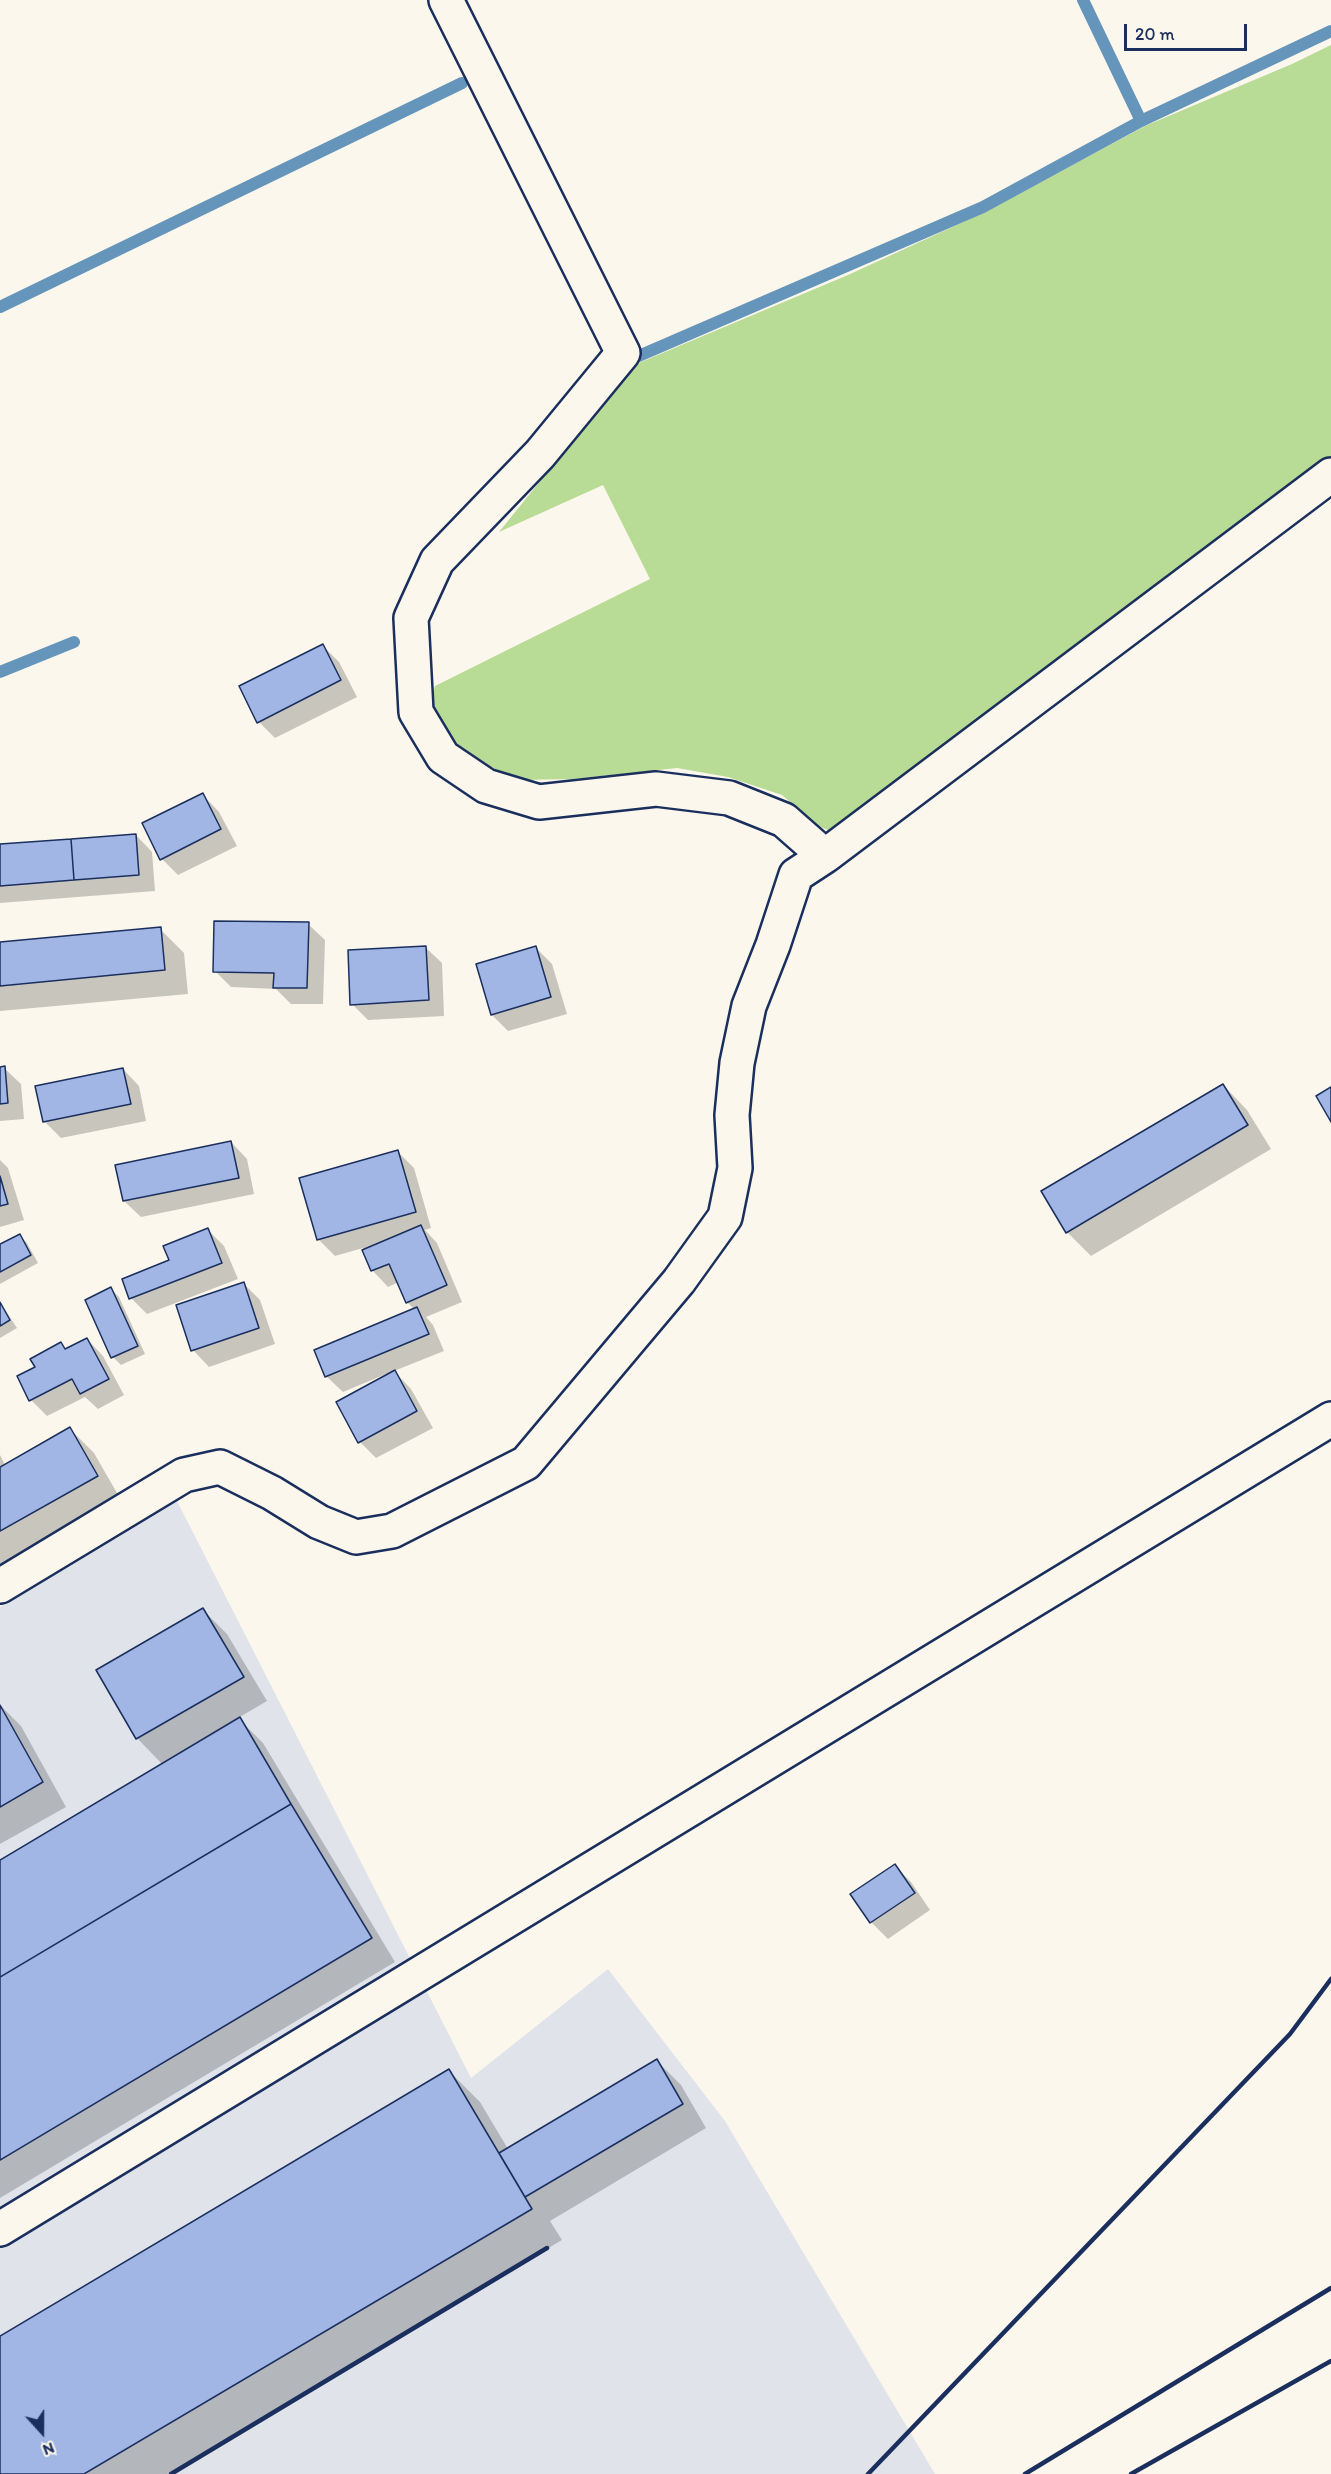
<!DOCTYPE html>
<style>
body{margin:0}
#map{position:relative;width:1331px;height:2474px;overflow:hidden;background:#fbf7ec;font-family:Itim,sans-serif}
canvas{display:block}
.north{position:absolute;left:12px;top:2402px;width:60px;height:60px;-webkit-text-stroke:4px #fbf7ec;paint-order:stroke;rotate:159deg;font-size:16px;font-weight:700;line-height:24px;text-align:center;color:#1b2f5e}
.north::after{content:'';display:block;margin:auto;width:21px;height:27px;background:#1b2f5e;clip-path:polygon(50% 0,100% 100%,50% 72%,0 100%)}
.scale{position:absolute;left:1124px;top:24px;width:123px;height:27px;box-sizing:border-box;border:3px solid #1b2f5e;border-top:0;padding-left:8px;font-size:18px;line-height:21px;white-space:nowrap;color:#1b2f5e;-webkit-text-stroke:4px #fbf7ec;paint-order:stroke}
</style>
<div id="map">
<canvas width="1331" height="2474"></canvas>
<div class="north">N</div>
<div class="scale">20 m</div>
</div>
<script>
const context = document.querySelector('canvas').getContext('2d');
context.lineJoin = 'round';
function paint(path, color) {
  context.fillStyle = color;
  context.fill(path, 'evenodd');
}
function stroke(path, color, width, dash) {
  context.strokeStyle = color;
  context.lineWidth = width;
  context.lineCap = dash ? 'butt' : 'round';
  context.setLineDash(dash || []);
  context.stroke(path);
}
const built = new Path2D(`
 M176,1499L471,2078L608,1969L725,2121L935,2474H0V1607Z`);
const green = new Path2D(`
 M1331,45V461L838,834L818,826L782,795L728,777L677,768L572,779L517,780L478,760L446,740L429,710L435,686L650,579L603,485L499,532L634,365L848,275L987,211L1145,126L1292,64Z`);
const shadow = new Path2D(`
 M323,646L339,662L357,697L275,738L259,722Z
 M203,795L219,812L237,846L178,875L162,859Z
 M136,835L152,852L155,891L0,903V846Z
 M308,924L325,940L323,1004H291L276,989L231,987L215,971Z
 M160,929L184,953L188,994L0,1011V944Z
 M425,947L442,963L444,1016L368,1020L352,1004Z
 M536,948L552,964L567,1014L508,1031L492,1015Z
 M0,1068H4L21,1084L24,1119L0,1121Z
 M123,1069L139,1086L146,1121L61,1138L44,1121Z
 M1223,1085L1247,1110L1271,1149L1091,1256L1067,1232Z
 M231,1142L247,1159L254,1194L141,1217L124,1201Z
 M398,1152L414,1168L431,1228L425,1230L437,1243L462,1302L426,1317L433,1325L444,1351L394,1371L411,1389L433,1428L376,1458L360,1442L386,1374L343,1392L326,1376L415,1310L407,1302L399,1282L388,1287L372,1270L363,1248L335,1256L319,1240L301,1179Z
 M0,1160L8,1168L24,1220L0,1227Z
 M208,1230L224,1246L238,1279L147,1314L131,1298Z
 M19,1235L27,1243L38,1263L0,1284V1246Z
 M244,1284L260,1300L275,1344L209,1367L193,1350Z
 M111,1289L119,1297L145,1354L121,1365L113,1357Z
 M0,1302L17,1328L0,1338Z
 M87,1339L103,1356L124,1395L98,1409L85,1397L47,1416L31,1400L37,1368L61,1344L67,1350Z
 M70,1429L94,1453L121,1500L0,1569V1455L5,1465Z
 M203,1610L227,1634L267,1701L238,1718L263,1743L395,1962L0,2198V1862L163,1765L137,1738Z
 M0,1705L21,1726L66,1807L0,1844Z
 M895,1866L911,1882L930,1910L888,1939L871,1922L852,1895Z
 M657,2061L681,2085L706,2128L550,2221L562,2240L167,2474H0V2338L449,2071L480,2102L508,2149Z`);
const stream = new Path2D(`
 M1083,0L1141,121
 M0,307L462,83
 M634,358L983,207L1141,121L1331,31
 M0,672L74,642`);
const building = new Path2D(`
 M323,644L341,680L257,723L239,686Z
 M203,793L221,829L160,860L142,823Z
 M136,834L139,875L74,880L71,839Z
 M71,839L74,880L0,886V844Z
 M214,921L309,922L307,988H273L274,973L213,972Z
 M161,927L165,970L0,986V942Z
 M426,946L429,1000L350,1005L348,950Z
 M536,946L551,997L491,1015L476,964Z
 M5,1066L8,1103L0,1104V1067Z
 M123,1068L131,1104L43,1122L35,1086Z
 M1223,1084L1248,1125L1066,1233L1041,1191Z
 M1331,1087V1122L1316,1096Z
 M231,1141L239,1178L123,1201L115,1165Z
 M398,1150L416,1212L317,1240L299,1178Z
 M0,1176L8,1204L0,1206Z
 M421,1225L447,1285L406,1303L389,1264L371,1271L362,1250Z
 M208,1228L222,1263L129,1299L122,1279L169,1260L163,1246Z
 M20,1234L31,1255L0,1272V1244Z
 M244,1282L259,1328L191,1351L176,1305Z
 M111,1287L138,1346L111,1358L85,1300Z
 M0,1302L10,1320L0,1326Z
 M417,1307L429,1334L325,1377L314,1350Z
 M87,1338L109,1379L80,1394L72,1379L29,1401L17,1376L35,1367L30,1359L61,1342L65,1349Z
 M395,1370L417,1411L358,1443L336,1402Z
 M70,1427L98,1476L0,1531V1467Z
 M203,1608L244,1677L136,1739L96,1670Z
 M0,1705L43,1782L0,1807Z
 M240,1717L291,1804L0,1977V1860Z
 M291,1804L372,1938L0,2160V1977Z
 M895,1864L915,1893L870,1923L850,1894Z
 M657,2059L683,2104L525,2197L499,2153Z
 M449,2069L532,2209L84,2474H0V2336Z`);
const minor = new Path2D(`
 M446,0L623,353L540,454L437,561L411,618L416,712L443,757L486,786L539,802L656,789L729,798L784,820L825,856
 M0,1586L184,1475L220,1467L272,1493L319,1522L356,1537L392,1531L526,1463L679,1281L725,1217L735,1168L732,1115L737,1063L749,1006L773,945L796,875L825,856L1331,475
 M0,2229L1331,1419`);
const rail = new Path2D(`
 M171,2474L547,2248
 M868,2474L1290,2034L1331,1979
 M1025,2474L1331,2288
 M1131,2474L1331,2361`);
paint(built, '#e0e4ea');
paint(green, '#b8db95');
paint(shadow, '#0003');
stroke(stream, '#6595bb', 12);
paint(building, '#a1b6e4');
stroke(building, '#1b2f5e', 1.5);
stroke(minor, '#1b2f5e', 38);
stroke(minor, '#fbf7ec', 33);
stroke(rail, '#1b2f5e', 4.5);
</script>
